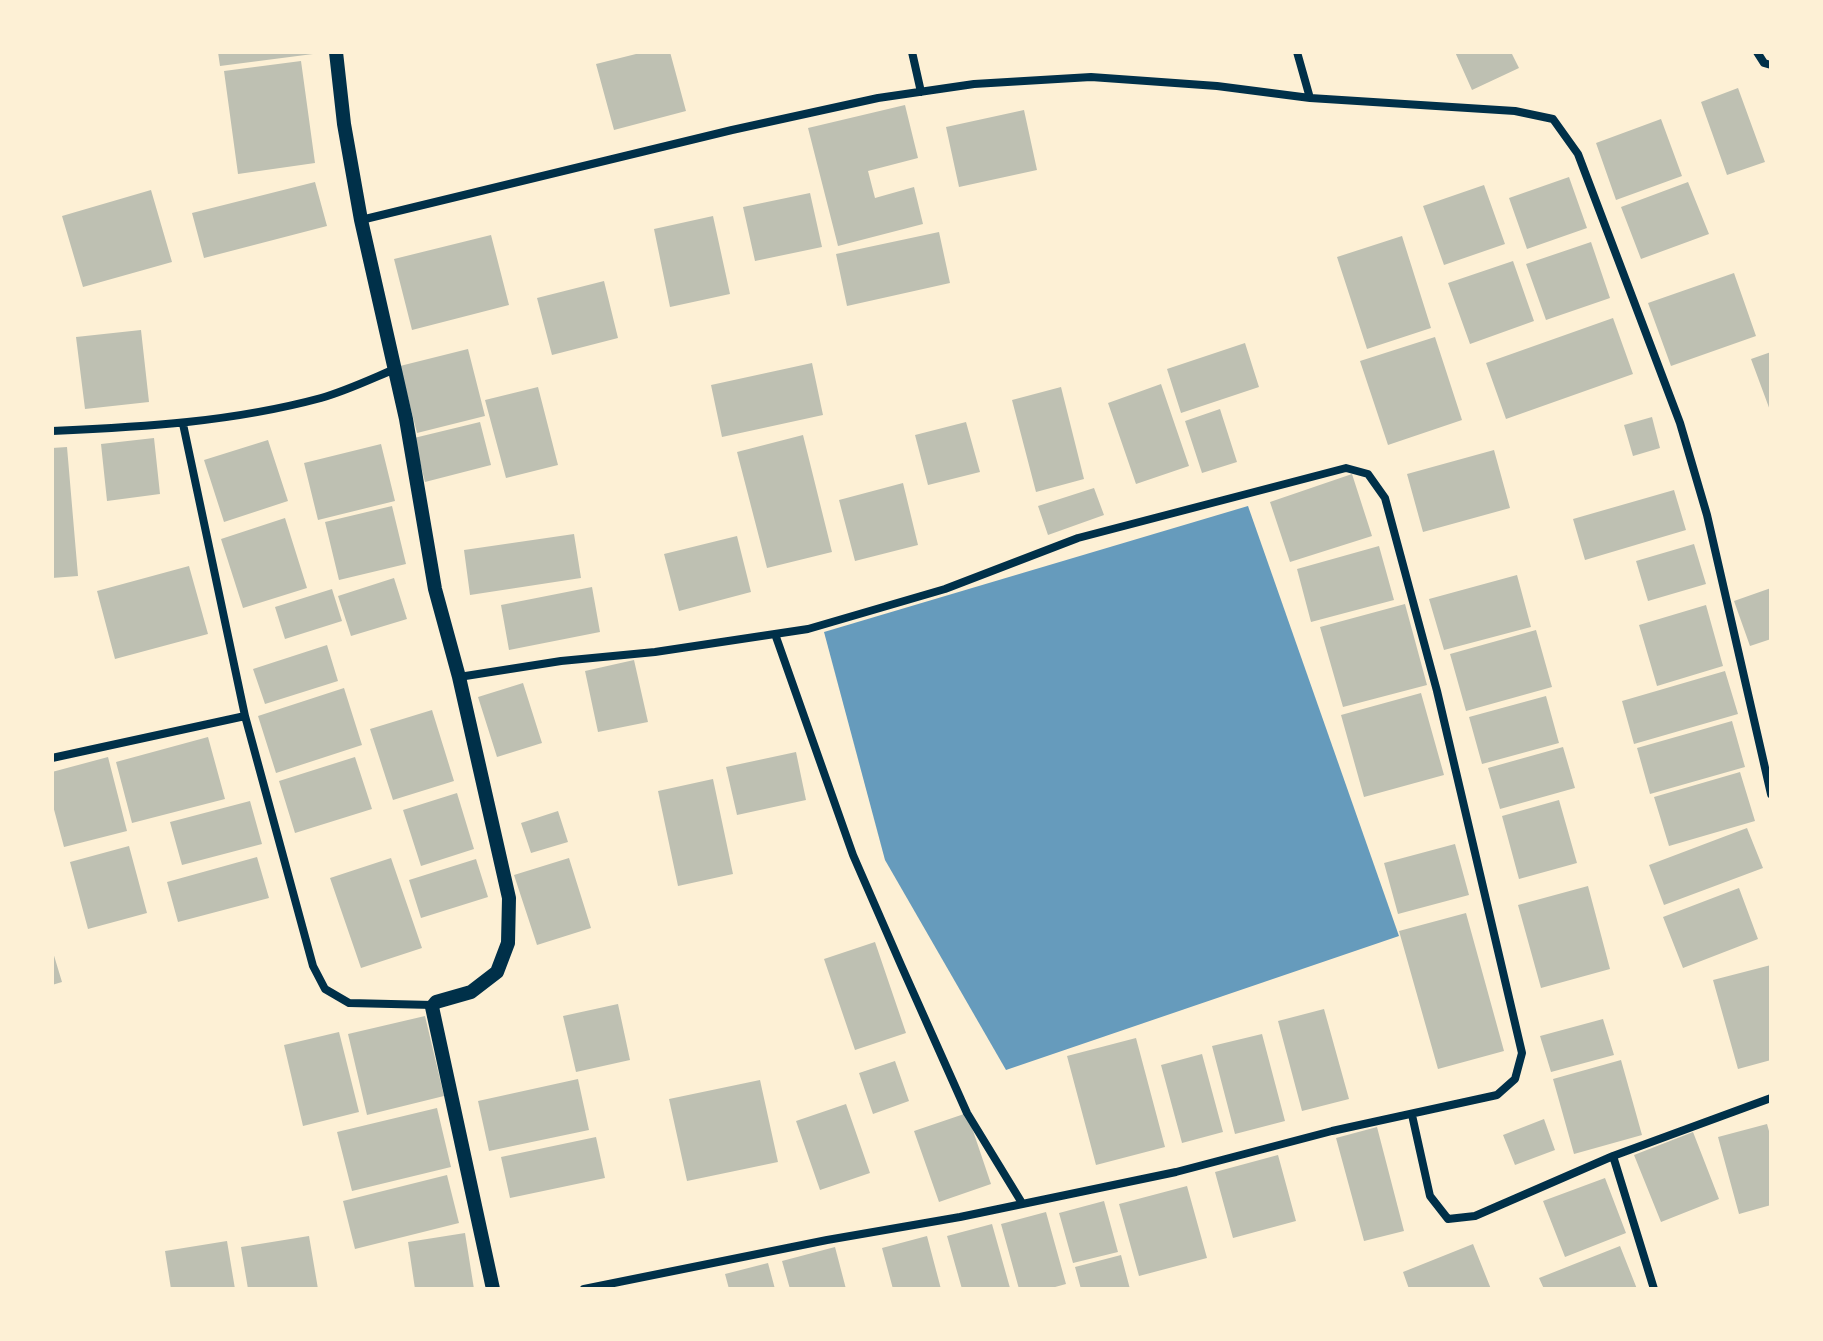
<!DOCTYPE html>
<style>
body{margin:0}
#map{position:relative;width:1823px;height:1341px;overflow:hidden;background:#fdf0d5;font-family:Jost,sans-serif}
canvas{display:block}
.frame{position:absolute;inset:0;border:54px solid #fdf0d5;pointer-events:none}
</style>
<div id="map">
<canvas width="1823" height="1341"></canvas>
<div class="frame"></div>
</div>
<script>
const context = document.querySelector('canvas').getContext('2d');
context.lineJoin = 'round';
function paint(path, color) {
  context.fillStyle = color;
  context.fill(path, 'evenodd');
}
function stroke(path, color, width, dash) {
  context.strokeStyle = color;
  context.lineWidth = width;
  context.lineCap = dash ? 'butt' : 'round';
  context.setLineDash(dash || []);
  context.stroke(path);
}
const water = new Path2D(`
 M1248,506L1399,936L1006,1070L885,860L824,632Z`);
const building = new Path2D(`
 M218,52H313V54L220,66Z
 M644,52H670L686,111L614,130L596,64Z
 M1455,52H1511L1519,68L1472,90Z
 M301,61L315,163L238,174L224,71Z
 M1738,88L1765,162L1727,175L1701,102Z
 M905,105L918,158L868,171L875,198L914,187L923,224L838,246L808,128Z
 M1024,110L1037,170L959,187L946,127Z
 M1661,119L1682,176L1616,200L1596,143Z
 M1569,177L1587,228L1527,249L1509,198Z
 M315,182L327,226L204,258L192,213Z
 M1688,182L1709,234L1641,259L1621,207Z
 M1484,185L1505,244L1444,265L1423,206Z
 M151,190L172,262L83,287L62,216Z
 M810,193L822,247L755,261L743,207Z
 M713,216L730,294L670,307L654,229Z
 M939,232L950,283L847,306L836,254Z
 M491,235L509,305L412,330L394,259Z
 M1402,236L1431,328L1367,349L1337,257Z
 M1591,242L1610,298L1546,320L1526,264Z
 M1513,261L1534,321L1470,344L1448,283Z
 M1734,273L1756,336L1671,366L1648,303Z
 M604,281L618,338L552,355L537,298Z
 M1613,318L1633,374L1506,419L1486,363Z
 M141,330L149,402L85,409L76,337Z
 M1435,337L1462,420L1388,445L1360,361Z
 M1245,343L1259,387L1181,413L1167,369Z
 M468,349L485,416L417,433L400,366Z
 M1771,352V413L1751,359Z
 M812,363L823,415L722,437L711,385Z
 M1161,384L1189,466L1136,484L1108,403Z
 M538,387L558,465L506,478L485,400Z
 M1061,387L1084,479L1036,492L1012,400Z
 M1220,409L1237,462L1202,473L1185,421Z
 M1652,417L1660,448L1633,456L1624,425Z
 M480,422L491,465L425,482L414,438Z
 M966,422L980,472L928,485L915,435Z
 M803,435L832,552L767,568L737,452Z
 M154,438L160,494L107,501L101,444Z
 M268,440L288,501L224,522L204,460Z
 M381,444L395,501L318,520L304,463Z
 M67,447L78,576L52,578V448Z
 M1494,450L1510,508L1423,532L1407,474Z
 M1352,474L1372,536L1290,562L1270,502Z
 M903,483L918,545L855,561L839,500Z
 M1094,488L1104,515L1048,535L1038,506Z
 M1674,490L1686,530L1585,560L1573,519Z
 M392,506L406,564L339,580L325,522Z
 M285,518L307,588L243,608L221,539Z
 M574,534L581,578L470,595L464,550Z
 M737,536L751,592L679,611L664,554Z
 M1694,544L1706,584L1648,601L1636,561Z
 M1379,546L1394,600L1311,622L1297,569Z
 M189,566L208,634L115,659L97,591Z
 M1517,575L1531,627L1444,650L1429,599Z
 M394,578L407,619L351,636L338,596Z
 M592,587L600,632L509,650L501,605Z
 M1771,588V639L1750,646L1734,601Z
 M332,589L342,621L285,639L275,607Z
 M1405,604L1427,685L1343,707L1320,627Z
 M1706,605L1723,666L1657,686L1639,625Z
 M1536,630L1552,687L1466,711L1450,654Z
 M327,645L338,681L265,704L253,669Z
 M634,660L648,722L598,732L585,671Z
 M1725,671L1738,714L1634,744L1622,701Z
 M523,683L542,743L497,757L478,697Z
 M344,688L362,745L276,773L258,716Z
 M1421,693L1444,775L1364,797L1341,715Z
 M1546,696L1559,743L1482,764L1469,717Z
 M432,710L454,781L393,800L370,729Z
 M1732,721L1745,767L1650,794L1637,748Z
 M208,737L225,799L132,823L116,762Z
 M1563,747L1575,788L1500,809L1488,768Z
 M796,752L806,800L737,815L726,767Z
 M108,757L127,831L64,847L52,802V772Z
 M355,757L372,809L295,833L279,781Z
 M1740,772L1755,821L1669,846L1654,797Z
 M713,779L733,874L678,886L658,791Z
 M457,793L474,849L421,866L403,810Z
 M1559,800L1577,863L1519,879L1502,816Z
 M250,801L262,844L182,865L170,822Z
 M558,811L568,842L531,853L521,823Z
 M1747,828L1763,868L1664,905L1649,865Z
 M1455,844L1469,895L1398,914L1384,863Z
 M129,846L147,913L88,929L70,862Z
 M257,857L269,898L178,922L167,882Z
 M391,858L422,948L361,968L330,878Z
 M569,858L591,928L537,945L514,875Z
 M476,859L488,897L421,918L409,880Z
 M1588,886L1610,969L1541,988L1518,905Z
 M1739,888L1758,939L1683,968L1663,917Z
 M1466,913L1504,1051L1438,1069L1399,931Z
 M875,942L906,1033L855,1050L824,959Z
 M52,949L62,982L52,985Z
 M1771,965V1060L1738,1069L1713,980Z
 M618,1004L630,1060L576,1072L563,1016Z
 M1324,1009L1349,1099L1302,1111L1278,1021Z
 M425,1016L444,1096L367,1115L348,1034Z
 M1603,1019L1614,1055L1551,1072L1540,1036Z
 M339,1032L359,1112L303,1126L284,1045Z
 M1262,1034L1285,1121L1235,1134L1212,1046Z
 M1136,1038L1165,1147L1096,1165L1067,1056Z
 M1202,1054L1223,1132L1182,1143L1161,1065Z
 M1621,1060L1642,1135L1574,1154L1553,1079Z
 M895,1061L909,1101L873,1114L859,1073Z
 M578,1079L589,1130L489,1151L478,1101Z
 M760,1080L778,1162L687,1181L669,1099Z
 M846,1104L870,1173L820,1190L796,1121Z
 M437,1108L451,1167L352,1191L337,1132Z
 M967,1113L991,1184L939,1202L914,1131Z
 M1544,1119L1555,1150L1515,1165L1503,1135Z
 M1767,1124L1771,1138V1205L1739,1214L1718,1137Z
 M1377,1127L1404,1231L1364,1241L1336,1138Z
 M1693,1132L1719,1199L1661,1222L1634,1155Z
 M596,1137L605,1178L510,1198L501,1157Z
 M1278,1155L1296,1221L1233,1238L1215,1172Z
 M447,1175L459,1223L355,1249L343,1201Z
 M1605,1178L1626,1233L1565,1257L1543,1201Z
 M1187,1186L1207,1258L1139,1276L1119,1204Z
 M1104,1201L1118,1252L1073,1263L1059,1213Z
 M1046,1212L1066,1284L1048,1289H1019L1001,1224Z
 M992,1224L1010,1288L962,1289L947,1236Z
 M465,1233L474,1289H415L408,1242Z
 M309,1236L318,1289H248L241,1247Z
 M927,1236L941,1289H893L882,1248Z
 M227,1241L235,1289H171L165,1251Z
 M1473,1244L1491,1289H1409L1403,1272Z
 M1620,1246L1637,1289H1544L1539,1278Z
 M835,1247L846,1289H790L782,1261Z
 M1121,1255L1130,1289H1081L1075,1267Z
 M768,1263L775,1289H729L725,1274Z`);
const minor = new Path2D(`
 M912,52L921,92
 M1297,52L1310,98
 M1757,52L1764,63L1771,65
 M361,220L732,130L878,98L974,84L1091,77L1217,86L1310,98L1515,111L1553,119L1578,154L1680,423L1707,515L1771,794
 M183,424L245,716L313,966L325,989L349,1003L433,1005
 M52,431C143,427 232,422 321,398C346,391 371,379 395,369
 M775,634L853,855L901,965L967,1113L1022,1203
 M459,677L561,661L655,652L808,629L945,589L1078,538L1346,468L1368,474L1385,498L1437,691L1522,1053L1515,1079L1497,1095L1332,1131L1176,1172L960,1217L827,1240L584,1289
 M52,758L245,716
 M1412,1115L1430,1196L1448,1219L1475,1216L1613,1156L1771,1098
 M1613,1156L1654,1289`);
const tertiary = new Path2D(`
 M336,52L344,124L361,220L406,419L435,589L459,677L509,898L508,943L497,972L471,992L436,1002L432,1007L493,1289`);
paint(water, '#669bbc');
paint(building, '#bec0b2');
stroke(minor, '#003049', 8);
stroke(tertiary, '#003049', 14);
</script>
